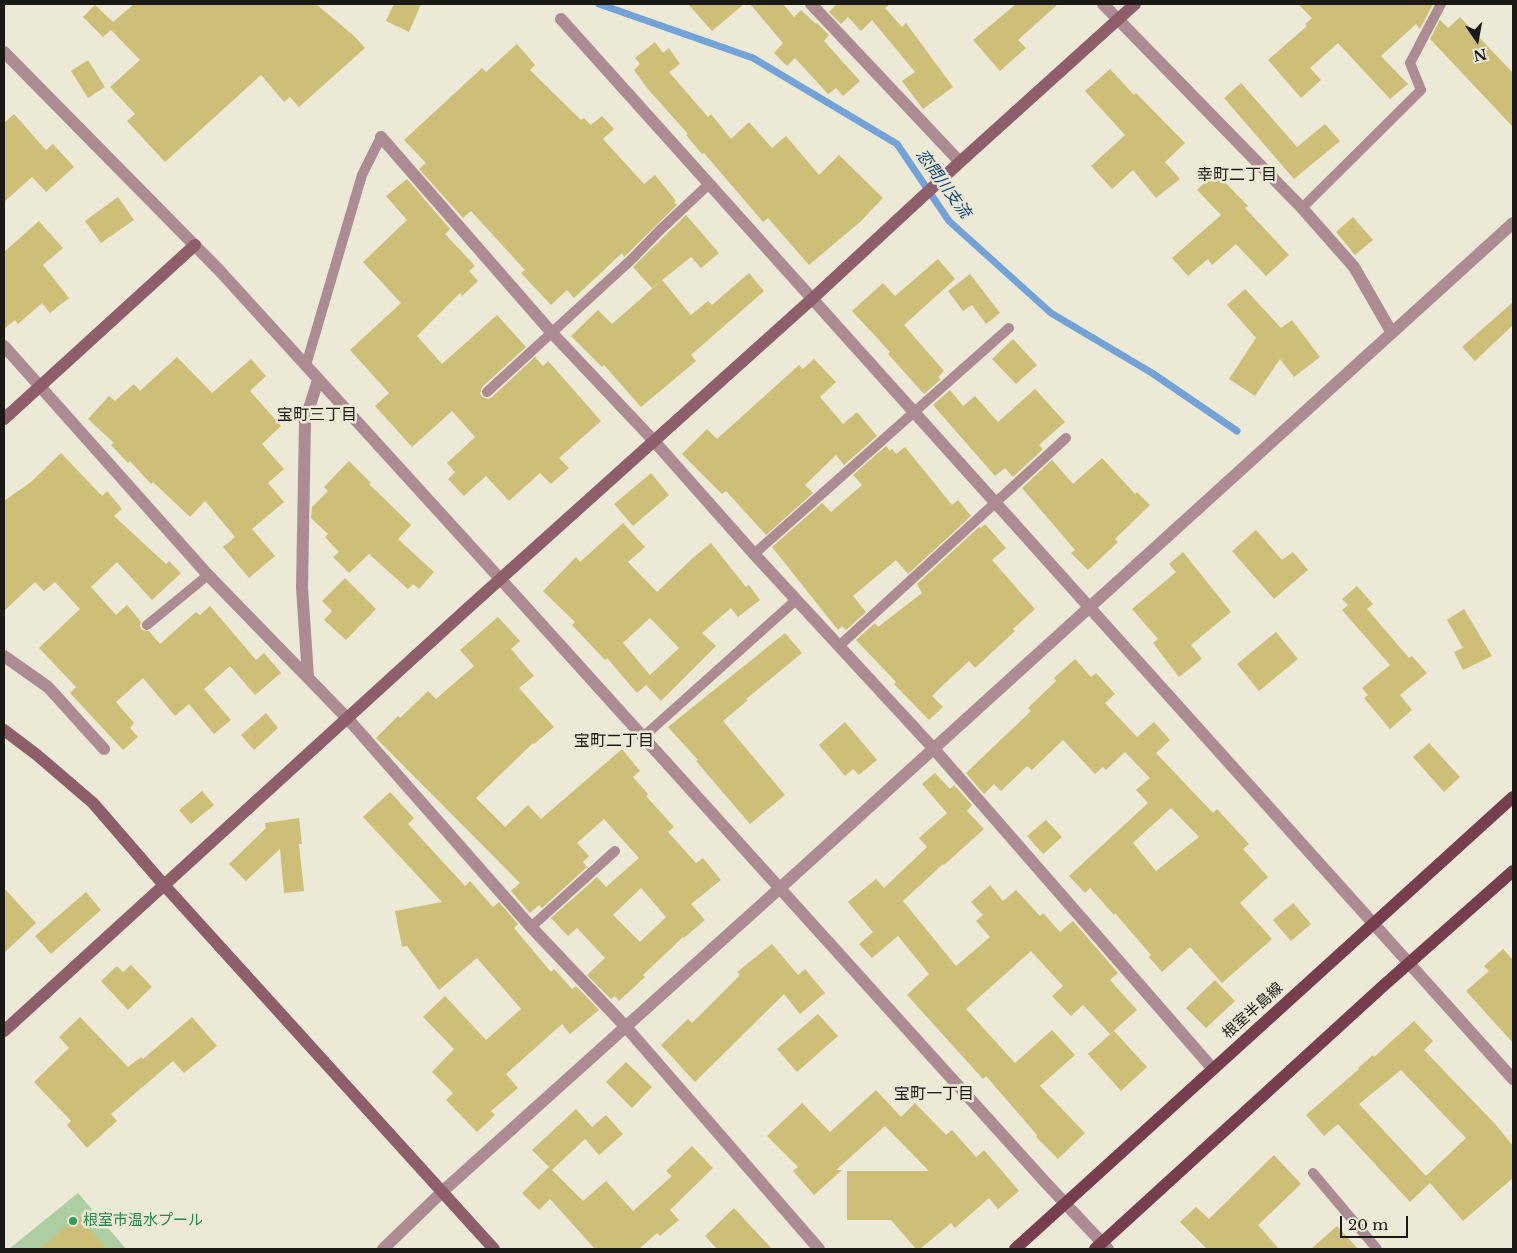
<!DOCTYPE html>
<meta charset="utf-8">
<style>
body{margin:0}
#map{position:relative;width:1517px;height:1253px;overflow:hidden;background:#ece9d6;font-family:"Libre Baskerville",serif}
canvas{display:block}
.frame{position:absolute;inset:0;border:5px solid #1b1913;pointer-events:none}
.north{position:absolute;left:1452px;top:15px;width:50px;height:50px;-webkit-text-stroke:4px #ece9d6;paint-order:stroke;rotate:168deg;font-size:14px;font-weight:700;line-height:20px;text-align:center;color:#1b1913}
.north::after{content:'';display:block;margin:auto;width:18px;height:22px;background:#1b1913;clip-path:polygon(50% 0,100% 100%,50% 72%,0 100%)}
.scale{position:absolute;left:1340px;top:1216px;width:68px;height:22px;box-sizing:border-box;border:2px solid #1b1913;border-top:0;padding-left:6px;font-size:15px;line-height:18px;white-space:nowrap;color:#1b1913;-webkit-text-stroke:4px #ece9d6;paint-order:stroke}
</style>
<div id="map">
<canvas width="1517" height="1253"></canvas>
<div class="frame"></div>
<div class="north">N</div>
<div class="scale">20 m</div>
</div>
<script>
const context = document.querySelector('canvas').getContext('2d');
context.lineJoin = 'round';
function paint(path, color) {
  context.fillStyle = color;
  context.fill(path, 'evenodd');
}
function stroke(path, color, width, dash) {
  context.strokeStyle = color;
  context.lineWidth = width;
  context.lineCap = dash ? 'butt' : 'round';
  context.setLineDash(dash || []);
  context.stroke(path);
}
function label(font, color, halo, rows, align = 'center') {
  context.font = font + ' "Libre Baskerville","Noto Sans JP",serif';
  context.lineWidth = 5;
  context.setLineDash([]);
  context.textBaseline = 'middle';
  context.strokeStyle = halo;
  context.fillStyle = color;
  for (const [text, x, y, turn = 0] of rows) {
    context.save();
    context.translate(x, y);
    context.rotate((+turn || 0) * Math.PI / 180);
    context.textAlign = isNaN(turn) ? turn : align;
    if (halo) context.strokeText(text, 0, 0);
    context.fillText(text, 0, 0);
    context.restore();
  }
}
const green = new Path2D(`
 M78,1193L126,1249H9Z`);
const stream = new Path2D(`
 M599,4L753,58L897,144L949,221L1051,313L1152,373L1237,431`);
const building = new Path2D(`
 M134,4H316L353,35L365,48L299,107L290,97L284,102L261,75L165,162L127,121L135,114L110,87L140,60L111,30L103,37L83,17L95,5L113,22Z
 M394,4H421L409,32L386,21Z
 M688,4H744L712,31Z
 M750,4H783L794,17L801,10L816,24L817,23L829,35L824,41L860,81L843,96L836,88L828,94L795,58L787,66L774,53L783,43Z
 M835,4H890L885,8L902,27L906,23L953,87L923,109L902,81L915,72L872,20L861,31L848,17L841,24L829,12L836,5Z
 M1016,4H1058L1018,40L1026,48L1000,71L973,40Z
 M1298,4H1433L1420,29L1416,24L1381,56L1408,84L1390,99L1338,43L1310,68L1321,80L1301,98L1268,60L1307,26L1305,24L1312,18Z
 M1460,17L1513,73V127L1430,39L1440,20L1448,28Z
 M655,42L663,53L669,48L680,64L669,72L708,117L711,114L731,139L749,122L772,148L786,136L819,175L839,155L883,198L860,222L809,265L768,218L763,222L704,153L702,154L686,135L688,134L647,88L634,70L640,64L635,58Z
 M517,44L535,65L530,70L581,120L584,118L591,125L602,116L614,129L603,139L644,184L655,175L676,201L674,202L677,205L624,257L622,253L574,298L567,290L551,305L521,273L525,270L471,211L463,218L419,169L426,163L404,140L482,68L486,72Z
 M88,60L105,87L88,98L71,71Z
 M1110,69L1134,95L1136,93L1185,143L1165,162L1180,179L1156,198L1133,170L1112,189L1091,166L1125,135L1085,91Z
 M1241,83L1297,147L1325,124L1340,141L1294,179L1224,98Z
 M14,114L46,150L53,144L74,167L46,192L32,177L4,202V123Z
 M1215,172L1248,206L1245,208L1289,255L1266,276L1236,244L1212,265L1208,259L1188,276L1172,258L1221,215L1197,190Z
 M407,179L450,229L445,234L475,266L469,271L478,281L462,296L460,293L417,336L442,364L497,315L526,347L482,387L480,393L482,397L488,399L492,397L535,357L543,366L548,361L601,421L559,458L569,468L551,484L540,473L509,501L486,476L464,496L448,479L455,472L447,463L475,437L452,411L412,447L375,406L389,393L350,350L401,303L363,262L407,220L386,196Z
 M118,197L134,220L101,243L85,221Z
 M686,215L719,253L701,268L691,257L652,288L633,267Z
 M1353,217L1373,240L1355,255L1336,232Z
 M39,221L63,248L43,265L69,298L50,313L42,303L18,324L15,320L4,329V252Z
 M938,259L955,279L904,325L944,371L938,377L941,379L924,394L888,354L890,352L852,311L883,283L895,296Z
 M749,273L764,291L691,355L696,361L641,407L604,365L602,367L571,336L598,310L612,324L662,280L691,315L708,301L712,305Z
 M970,274L1000,313L986,324L972,305L963,311L948,291Z
 M1245,289L1281,328L1292,320L1320,357L1294,377L1280,359L1255,396L1229,379L1256,338L1227,305Z
 M1513,302V325L1475,361L1462,347Z
 M1013,339L1037,365L1016,384L992,359Z
 M177,357L212,393L251,359L266,376L250,391L281,426L262,444L284,469L268,483L284,502L252,529L275,556L249,578L223,547L235,537L205,501L190,517L153,482L151,484L130,461L128,463L111,445L114,443L88,419L109,396L115,401L134,384L140,391Z
 M814,359L836,382L820,397L843,424L857,412L877,436L844,465L836,455L805,485L813,493L766,535L726,491L722,494L682,454L707,429L717,439L799,365L803,369Z
 M1035,389L1065,422L1039,445L1043,449L1013,477L1005,468L995,476L933,405L950,390L963,406L975,396L998,422Z
 M886,446L890,451L892,449L896,454L905,447L952,505L958,500L971,516L908,574L896,560L853,596L866,612L846,630L842,626L838,630L772,547L822,503L831,512L862,485L853,475Z
 M61,453L102,496L107,491L122,509L114,516L166,564L169,561L181,573L152,600L117,562L91,587L116,615L127,605L141,622L140,626L142,630L149,631L160,644L196,612L200,615L210,606L256,660L264,653L281,673L255,695L230,666L204,689L231,720L214,734L189,704L175,716L143,678L116,702L134,723L130,728L138,737L123,750L70,693L76,687L39,648L80,609L55,582L44,591L35,582L4,611V501L31,482Z
 M1102,458L1135,494L1137,492L1150,505L1115,539L1118,542L1088,570L1071,553L1075,550L1022,488L1052,460L1073,484Z
 M349,461L371,483L369,484L411,525L398,539L434,572L419,589L413,584L408,589L369,554L349,573L333,557L339,552L325,537L328,534L311,518L312,507L328,491L324,487Z
 M651,473L669,495L633,526L614,504Z
 M623,523L645,547L628,562L657,592L695,556L711,543L746,587L749,585L760,600L738,617L731,608L702,633L716,646L661,701L646,685L637,693L607,658L605,660L572,625L575,622L543,591L576,557L580,562ZM650,618L679,648L650,675L623,643Z
 M985,524L1006,548L992,560L1035,609L1013,629L1015,631L975,668L969,661L941,687L932,696L943,707L929,720L894,684L896,682L856,640L875,623L878,627L922,593L917,584L979,527L981,528Z
 M1256,530L1282,560L1293,552L1308,570L1274,599L1232,551Z
 M1183,552L1231,612L1191,645L1202,659L1179,677L1153,643L1158,639L1132,609L1176,572L1169,564Z
 M345,578L376,609L346,640L324,620L332,611L322,601Z
 M1357,586L1373,604L1367,609L1409,658L1412,656L1427,673L1400,695L1412,710L1390,729L1364,698L1368,695L1362,688L1390,665L1342,610L1348,605L1342,599Z
 M1464,609L1492,656L1463,670L1454,652L1463,648L1447,620Z
 M498,617L520,641L511,649L534,676L519,688L554,727L534,744L533,743L476,798L505,827L528,805L541,819L622,749L640,771L633,777L648,794L646,796L674,827L668,832L696,863L703,858L721,880L691,904L705,920L684,938L683,937L643,975L645,977L619,1001L615,996L611,999L587,975L605,958L577,928L568,936L551,918L597,877L606,887L639,858L604,819L577,843L589,856L583,862L587,867L542,908L539,905L530,913L511,891L520,883L376,738L398,716L400,718L428,691L436,699L474,666L460,650ZM641,888L666,917L640,942L613,915Z
 M1276,632L1298,659L1259,691L1237,664Z
 M785,633L802,653L746,699L748,700L723,721L785,795L750,824L696,761L698,760L668,727Z
 M1075,659L1091,677L1096,673L1115,694L1105,703L1137,737L1154,722L1170,740L1156,753L1213,813L1217,809L1249,844L1243,849L1268,877L1240,903L1272,939L1222,983L1190,947L1162,972L1149,957L1151,955L1115,913L1114,915L1090,888L1085,893L1069,876L1148,803L1136,790L1150,778L1125,752L1106,770L1103,767L1095,774L1063,740L1032,770L1027,766L1001,791L994,784L984,794L966,773L1031,711L1028,708L1056,681L1054,678ZM1171,808L1199,837L1156,871L1133,843Z
 M266,713L278,728L254,750L241,735Z
 M845,722L877,760L859,775L853,769L845,776L819,745Z
 M1429,743L1460,777L1444,792L1413,757Z
 M935,773L950,789L954,785L972,805L967,811L984,829L944,865L943,864L903,901L956,966L990,937L976,921L983,915L971,902L990,885L1003,901L1016,890L1040,916L1043,913L1060,932L1073,921L1118,973L1110,980L1137,1010L1110,1034L1083,1005L1071,1016L1052,996L1063,986L1031,951L966,1009L1015,1063L1052,1030L1075,1055L1040,1086L1085,1133L1058,1159L1036,1137L1037,1135L986,1076L983,1079L907,995L929,974L898,936L872,958L859,944L873,932L848,902L876,879L884,888L927,847L919,838L947,813L922,784Z
 M202,791L214,805L191,824L179,810Z
 M390,792L414,818L408,824L465,886L470,881L493,907L499,902L518,924L514,928L551,972L554,969L572,989L576,986L599,1010L570,1034L562,1024L506,1074L518,1088L491,1111L495,1115L477,1132L446,1100L453,1093L432,1072L454,1049L423,1017L445,996L486,1040L521,1009L477,958L439,990L407,946L402,947L395,911L442,902L363,817Z
 M299,818L302,844H299L304,891L284,893L280,849L246,881L229,864L266,828L265,823Z
 M1046,820L1062,837L1043,854L1027,836Z
 M4,888L36,923L4,953Z
 M86,892L101,910L51,954L35,936Z
 M1293,903L1311,924L1291,941L1273,920Z
 M772,944L798,975L805,969L825,993L800,1014L784,994L695,1082L661,1045L688,1019L692,1023L740,975L737,972Z
 M1503,949L1513,960V1043L1466,991L1489,971L1484,966Z
 M131,965L152,987L128,1010L101,981L117,966L123,972Z
 M1215,980L1235,1001L1206,1028L1186,1008Z
 M818,1014L838,1036L797,1072L777,1049Z
 M80,1017L128,1067L141,1057L143,1059L192,1017L217,1046L184,1073L173,1061L111,1114L117,1121L87,1148L67,1125L71,1121L34,1082L69,1048L59,1037Z
 M1414,1021L1433,1041L1424,1050L1496,1125L1513,1146V1178L1463,1221L1430,1183L1410,1202L1338,1124L1324,1136L1306,1115L1359,1069L1358,1068L1373,1055L1374,1057ZM1401,1070L1466,1138L1426,1176L1359,1104Z
 M1114,1031L1147,1067L1121,1091L1088,1054Z
 M626,1062L652,1087L632,1108L606,1082Z
 M876,1090L901,1117L915,1103L946,1135L952,1130L976,1157L984,1150L1019,1191L998,1209L989,1198L955,1228L951,1223L920,1249H916L891,1220H847V1171H929L885,1126L836,1170H842L814,1195L793,1171L798,1167L767,1136L802,1103L830,1132Z
 M576,1109L592,1127L606,1115L623,1134L599,1155L585,1139L552,1170L583,1201L606,1181L633,1211L672,1176L666,1171L692,1146L713,1168L670,1210L679,1220L660,1236L657,1233L639,1249H595L550,1199L539,1210L522,1193L549,1167L532,1150Z
 M1274,1155L1301,1184L1258,1225L1279,1249H1207L1180,1222L1196,1207L1209,1219Z
 M734,1208L772,1249H717L705,1236Z
 M79,1216L107,1249H39Z
 M1337,1226L1358,1249H1311Z`);
const lane = new Path2D(`
 M1302,208L1421,90L1410,63L1441,4
 M306,365L362,175L381,137
 M487,392L632,259L659,231L709,184
 M754,554L1009,328
 M147,625L208,575
 M839,646L1066,438
 M643,737L796,600
 M531,927L615,851
 M1313,1173L1377,1249`);
const street = new Path2D(`
 M811,4L960,162
 M1103,4L1302,208L1354,267L1392,333
 M561,19L1513,1079
 M4,52L219,270L524,605L1046,1183L1108,1249
 M381,137L552,333L654,441L754,554L934,749L1213,1069
 M4,346L208,575L348,719L531,927L626,1027L819,1249
 M4,656L48,687L104,749
 M308,677L302,588L305,421L318,380
 M383,1249L443,1191L780,888L1513,223`);
const secondary = new Path2D(`
 M4,419L195,245
 M4,730L37,755L93,803L164,885L494,1249
 M4,1031L468,608L812,299L960,162L1135,4`);
const primary = new Path2D(`
 M1015,1249L1513,797
 M1095,1249L1382,987L1513,871`);
const markers = [
 [73,1221,5,"#2e9e5b"]
];
const streetNames = [
 ["根室半島線",1253,1011,-42]
];
const leisureNames = [
 ["根室市温水プール",83,1221]
];
const neighbourhoodNames = [
 ["幸町二丁目",1237,175],
 ["宝町三丁目",317,415],
 ["宝町二丁目",614,741],
 ["宝町一丁目",934,1094]
];
const waterNames = [
 ["恋問川支流",943,184,54]
];
paint(green, '#adcea3');
stroke(stream, '#72a2d7', 7);
paint(building, '#cdbf77');
stroke(lane, '#ad8b93', 10);
stroke(street, '#ad8b93', 12);
stroke(secondary, '#8e5f6a', 12);
stroke(primary, '#773e4e', 12);
for (const [x, y, r, color] of markers) {
  const dot = new Path2D();
  dot.arc(x, y, r, 0, 2 * Math.PI);
  context.fillStyle = color;
  context.fill(dot);
  stroke(dot, '#ece9d6', 2);
}
label('15px', '#1b1913', '#ece9d6', streetNames);
label('15px', '#27864d', '#ece9d6', leisureNames, 'left');
label('16px', '#1b1913', '#ece9d6', neighbourhoodNames);
label('italic 16px', '#114375', '#ece9d6', waterNames);
</script>
